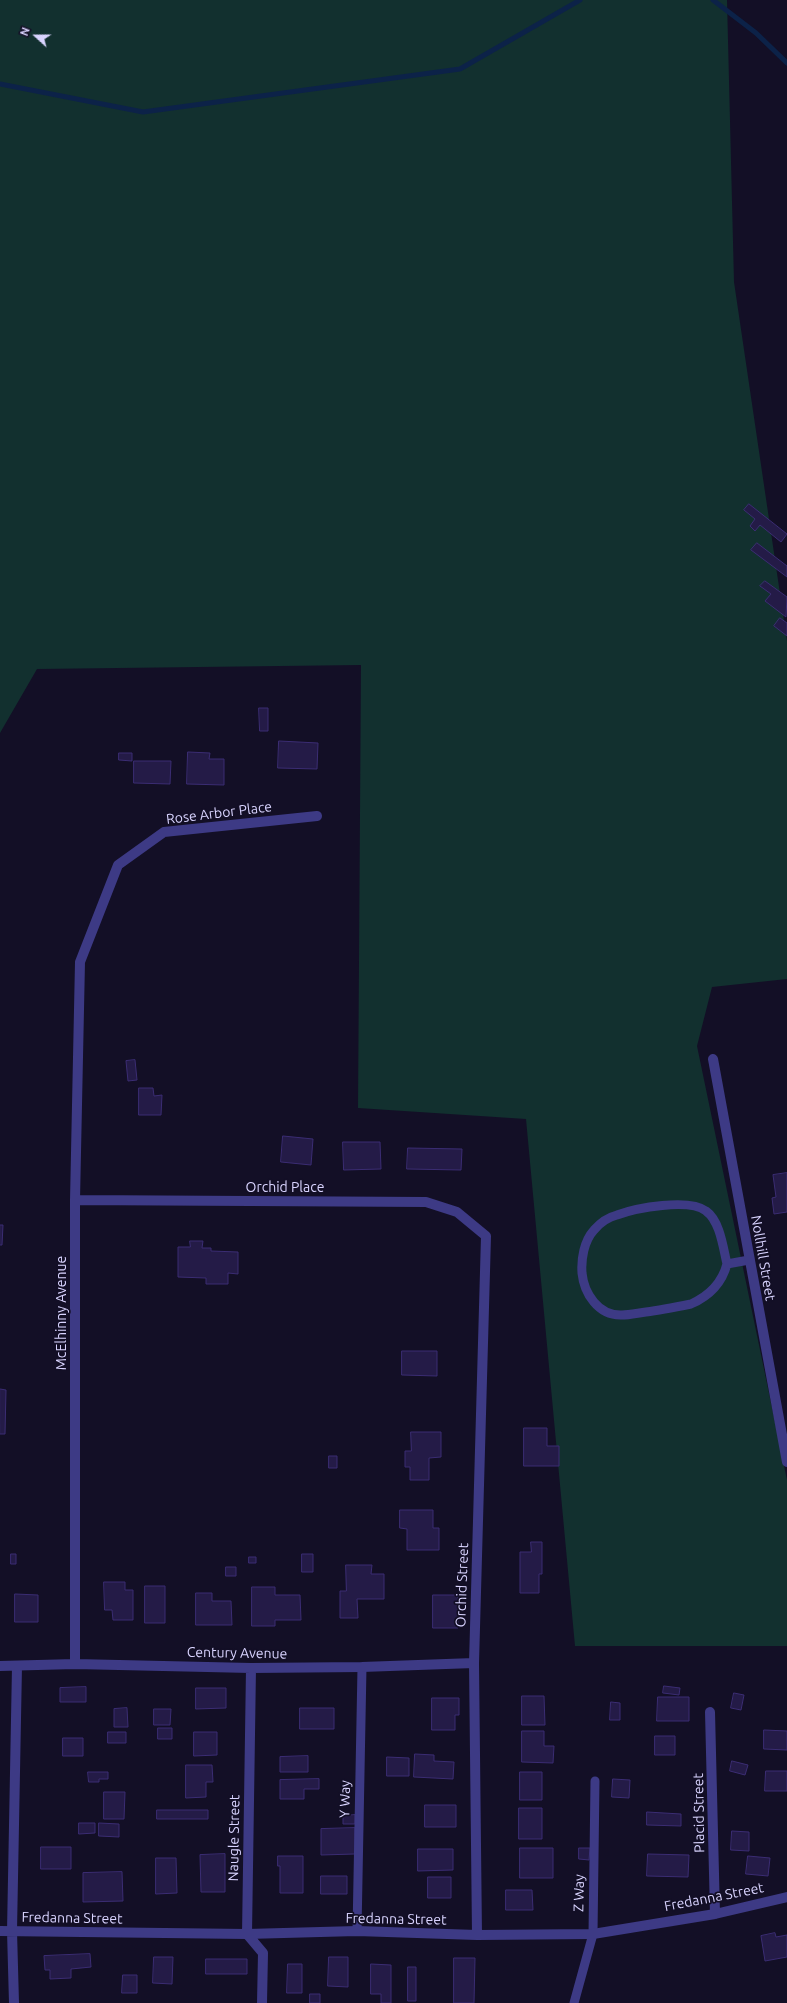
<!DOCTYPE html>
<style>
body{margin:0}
#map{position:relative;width:787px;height:2003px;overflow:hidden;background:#130f26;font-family:Ubuntu,sans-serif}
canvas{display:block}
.north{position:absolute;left:16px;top:16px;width:40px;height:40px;-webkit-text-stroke:3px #130f26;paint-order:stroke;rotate:291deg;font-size:11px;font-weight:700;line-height:16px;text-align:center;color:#d9d4ff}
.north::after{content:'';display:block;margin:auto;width:14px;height:18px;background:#d9d4ff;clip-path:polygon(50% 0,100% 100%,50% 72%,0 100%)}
</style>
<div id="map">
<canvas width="787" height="2003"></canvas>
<div class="north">N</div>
</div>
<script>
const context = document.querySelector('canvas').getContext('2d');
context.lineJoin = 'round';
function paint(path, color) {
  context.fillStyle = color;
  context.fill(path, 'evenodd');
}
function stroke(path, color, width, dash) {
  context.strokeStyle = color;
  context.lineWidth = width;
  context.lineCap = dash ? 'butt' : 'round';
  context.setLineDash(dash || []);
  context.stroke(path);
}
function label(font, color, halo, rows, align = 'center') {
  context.font = font + ' Ubuntu,sans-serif';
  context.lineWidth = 3.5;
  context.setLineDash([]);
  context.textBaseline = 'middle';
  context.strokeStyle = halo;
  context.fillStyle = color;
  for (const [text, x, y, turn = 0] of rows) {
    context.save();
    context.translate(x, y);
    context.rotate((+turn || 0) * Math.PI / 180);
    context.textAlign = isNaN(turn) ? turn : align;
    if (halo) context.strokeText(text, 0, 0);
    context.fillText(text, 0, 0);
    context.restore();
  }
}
const green = new Path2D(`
 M0,0H727L734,282L787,641V979L712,987L697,1046L787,1480V1646H575L526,1119L358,1108L361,665L37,669L0,733Z`);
const stream = new Path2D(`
 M713,0L756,33L787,63
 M0,84L143,112L460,69L580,0`);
const building = new Path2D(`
 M749,504L787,534L781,542L760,525L755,531L750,526L755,519L744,510Z
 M757,543L787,566V577L751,550Z
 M765,581L787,597L786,617L765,601L771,594L760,586Z
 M780,618L787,623V636L774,626Z
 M259,708H268V731H260Z
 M279,741L318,743L317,769L278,768Z
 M188,752L210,753L209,759H224V785L187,784Z
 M119,753H132V761L119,760Z
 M134,761H171L170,784L134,783Z
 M135,1060L137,1080L128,1081L126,1061Z
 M139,1088H153L154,1096L162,1095L161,1115H139Z
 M283,1136L313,1139L311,1165L281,1162Z
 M343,1142H380L381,1169L344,1170Z
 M408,1148L462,1149L461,1170L407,1169Z
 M787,1173V1212L774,1214L772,1198L776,1197L773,1175Z
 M0,1225H3L2,1245H0Z
 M190,1241H203L202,1248H211V1251L238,1252V1274L228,1273V1284H206V1278L178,1277V1247H190Z
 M402,1351H437V1376L402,1375Z
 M0,1389L6,1390L5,1434H0Z
 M524,1428H547V1446H559V1466H524Z
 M411,1432H441V1457L429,1458V1480H410V1467H405V1451H411Z
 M329,1456H337V1468H329Z
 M400,1510H433V1528H439V1550H407V1529L400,1528Z
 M531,1542H542V1574H539V1593H520V1552H531Z
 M11,1554H16V1564H11Z
 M302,1554H313V1572H302Z
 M249,1557H256V1563H249Z
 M346,1565H372L371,1574H384V1599H357L358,1618H340V1591H346Z
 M226,1567H236V1576H226Z
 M104,1582H125V1590H133V1620H113L112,1610H105Z
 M145,1586H165V1623H145Z
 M252,1587H275V1595H300L301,1620H275V1626H252Z
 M196,1593H212V1601H231L232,1625H196Z
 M15,1594L38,1595V1622H15Z
 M433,1595H458V1628H433Z
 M664,1686L680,1688L679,1695L663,1693Z
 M86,1687V1702H60V1688Z
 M196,1688H226V1708L196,1709Z
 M734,1693L744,1695L741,1710L731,1708Z
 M522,1696H544L545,1725H522Z
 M658,1697H689V1721H657Z
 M432,1698H459V1715H455V1730H432Z
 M611,1702L620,1703V1720H610Z
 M127,1708L128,1727H114V1709Z
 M300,1708H334V1729H300Z
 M154,1709H171L170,1725H154Z
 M158,1728H172V1739H158Z
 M764,1730L787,1731V1750L764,1749Z
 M522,1731H544V1746H554L553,1763L522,1762Z
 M108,1732H126V1743H108Z
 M194,1732H217V1755L194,1756Z
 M655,1736H675V1755H655Z
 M63,1738H83V1756H63Z
 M415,1754L434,1755V1761L454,1762L453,1779L414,1777Z
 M308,1756V1772H280V1757Z
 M387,1757L409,1758V1776H387Z
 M732,1761L748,1765L745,1775L730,1771Z
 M186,1765H212L213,1782H206V1797L186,1798Z
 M766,1771H787V1791H765Z
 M88,1772H108V1779H99V1782H89Z
 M520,1772H542V1800H520Z
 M319,1779V1789H304V1799H280V1780Z
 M613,1779L630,1780L629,1798L612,1797Z
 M104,1792H125L124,1819H104Z
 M425,1805H456V1827H425Z
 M519,1808H542V1839H519Z
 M157,1810H208V1819H157Z
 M647,1812L681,1814V1826L647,1825Z
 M355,1815V1824H343V1816Z
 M79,1823H95V1833L79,1834Z
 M99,1823L119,1824V1837L99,1836Z
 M355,1828V1854L321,1855V1829Z
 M732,1831L749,1832V1851L731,1850Z
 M41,1847H71V1869H41Z
 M520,1848H553V1878H520Z
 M579,1848H590L589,1860L579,1859Z
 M418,1849H453V1870L418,1871Z
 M225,1854V1892H201L200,1855Z
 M648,1854L689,1855L688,1877L647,1876Z
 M278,1856H303V1893H280V1866H278Z
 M748,1856L770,1858L768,1876L746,1874Z
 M156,1858H176L177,1893L156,1894Z
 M122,1872L123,1901L83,1902V1873Z
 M321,1876H347V1894H321Z
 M428,1877H451V1898H428Z
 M506,1890H532L533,1910H506Z
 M775,1933L776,1937L787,1935V1957L765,1961L761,1936Z
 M90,1954L91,1967L71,1969V1978L50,1979V1970H45L44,1956Z
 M154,1957H173L172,1984L153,1983Z
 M329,1957H348V1987L328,1986Z
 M454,1958H475L474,2003H454Z
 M206,1959H247V1974H206Z
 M288,1964H302V1993H287Z
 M371,1964L391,1965V2003H381V1994H371Z
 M408,1967H416V2001H408Z
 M123,1975H137V1993H122Z
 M310,1994H320V2003H310Z`);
const lane = new Path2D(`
 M727,1264C723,1247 720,1221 706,1211C689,1198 636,1208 617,1215C609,1217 600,1223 594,1230C584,1241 581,1259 582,1273C584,1293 598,1316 622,1315C629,1315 638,1313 646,1312C661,1310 676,1307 691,1304C709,1296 722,1283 727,1264L749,1260
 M357,1931L362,1667
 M574,2003L593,1934L595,1781`);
const street = new Path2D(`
 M713,1059L787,1462
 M75,1200L426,1202L457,1212L486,1236L474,1663L477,1935
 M75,1664V1200L80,962L118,865L164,832L317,816
 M0,1666L75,1664L251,1668L362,1667L474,1663
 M251,1668L247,1934L263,1953L262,2003
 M710,1712L715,1914
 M0,1931L247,1934L357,1931L477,1935L593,1934L715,1914L787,1897
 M14,2003L12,1931L17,1666`);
const streetNames = [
 ["Rose Arbor Place",219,813,-7],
 ["Orchid Place",285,1187],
 ["Nollhill Street",763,1258,80],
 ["McElhinny Avenue",61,1313,-90],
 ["Orchid Street",462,1585,-88],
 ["Century Avenue",237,1653,1],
 ["Y Way",345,1799,-89],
 ["Placid Street",699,1813,-91],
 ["Naugle Street",234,1838,-89],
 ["Z Way",579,1893,-89],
 ["Fredanna Street",714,1897,-11],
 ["Fredanna Street",72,1918,1],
 ["Fredanna Street",396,1919,1]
];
paint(green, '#12302f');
stroke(stream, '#0c2248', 5);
paint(building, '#241b47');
stroke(building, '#3b2d73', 1);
stroke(lane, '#3d3a85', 9);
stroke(street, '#3d3a85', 10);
label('14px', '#d9d4ff', '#130f26', streetNames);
</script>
